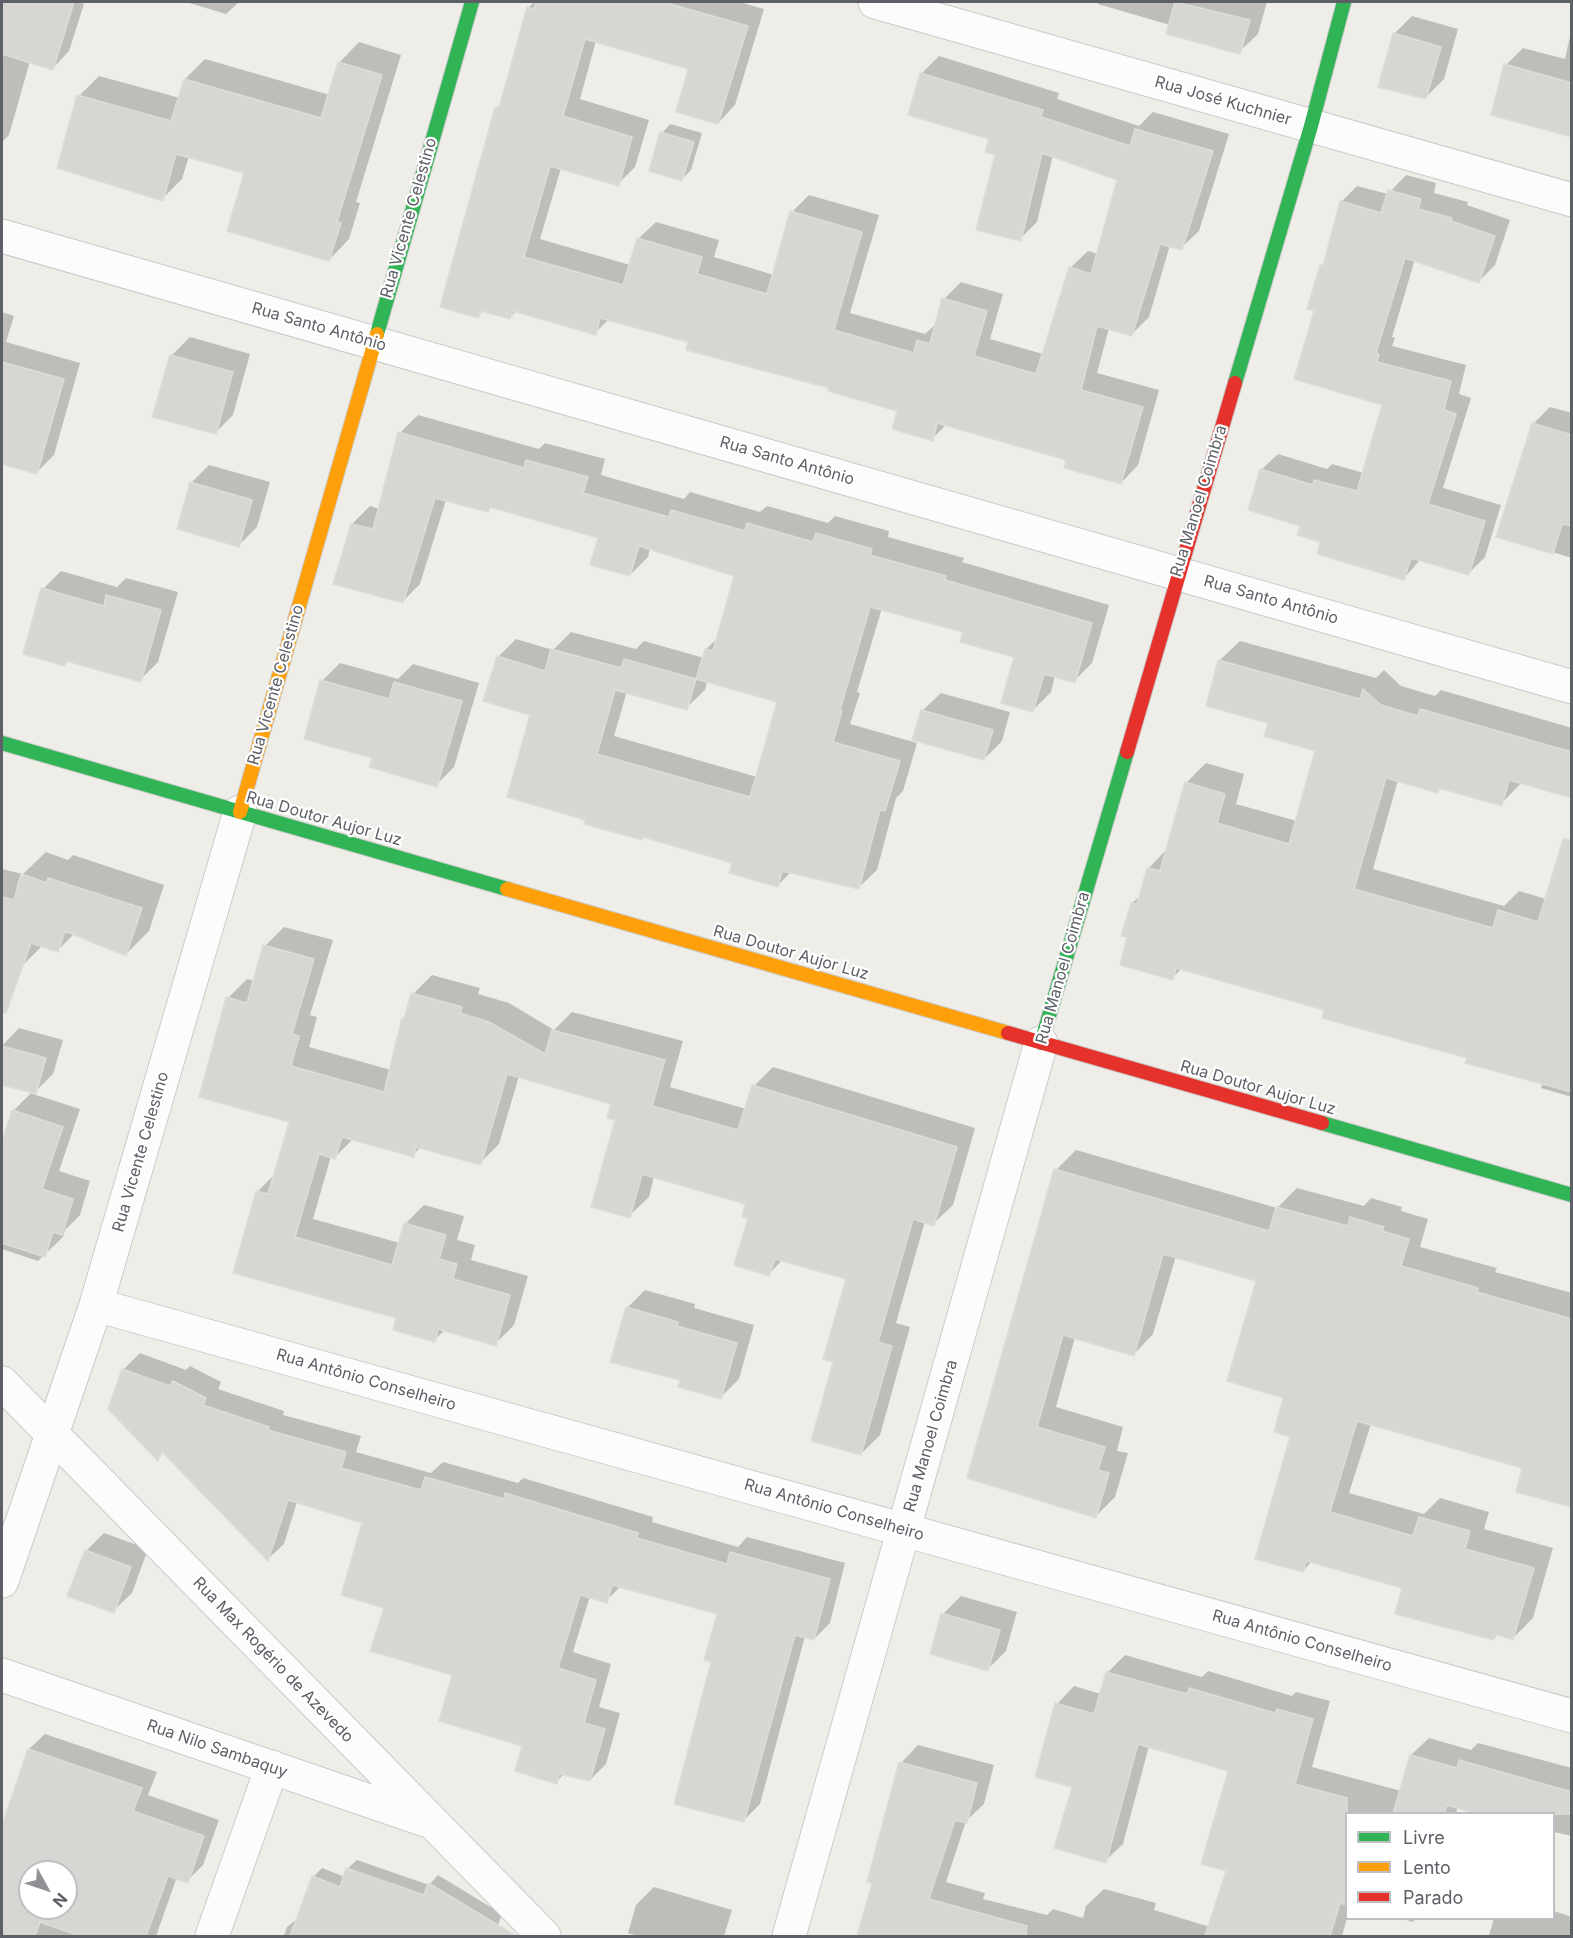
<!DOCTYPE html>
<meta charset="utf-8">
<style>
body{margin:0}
#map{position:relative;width:1573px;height:1938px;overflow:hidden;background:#eeede8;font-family:Inter,sans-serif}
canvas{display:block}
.frame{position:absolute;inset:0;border:3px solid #5d6066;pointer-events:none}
.legend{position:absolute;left:1345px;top:1812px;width:210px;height:108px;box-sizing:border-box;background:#fff;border:2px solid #bebfc2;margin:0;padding:8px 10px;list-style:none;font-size:18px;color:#5d6066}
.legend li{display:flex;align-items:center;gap:12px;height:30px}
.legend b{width:30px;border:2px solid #bebfc2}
.north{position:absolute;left:18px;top:1860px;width:60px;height:60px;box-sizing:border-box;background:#fff;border:2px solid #bebfc2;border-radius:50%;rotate:130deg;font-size:16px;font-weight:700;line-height:24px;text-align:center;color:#5d6066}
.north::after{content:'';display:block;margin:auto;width:21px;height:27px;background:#909194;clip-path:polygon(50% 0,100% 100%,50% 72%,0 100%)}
</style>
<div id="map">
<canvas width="1573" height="1938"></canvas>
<div class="frame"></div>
<ul class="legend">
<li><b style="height:8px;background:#30b455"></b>Livre</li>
<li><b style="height:8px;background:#ff9f0a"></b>Lento</li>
<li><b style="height:8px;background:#e5322d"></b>Parado</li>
</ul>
<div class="north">N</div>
</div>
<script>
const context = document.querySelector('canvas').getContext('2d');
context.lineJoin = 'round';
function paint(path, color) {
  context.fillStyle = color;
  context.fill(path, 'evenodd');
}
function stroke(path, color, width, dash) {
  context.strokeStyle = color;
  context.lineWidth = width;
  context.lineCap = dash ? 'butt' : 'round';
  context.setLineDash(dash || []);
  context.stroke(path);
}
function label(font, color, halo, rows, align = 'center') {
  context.font = font + ' Inter,sans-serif';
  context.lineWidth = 4.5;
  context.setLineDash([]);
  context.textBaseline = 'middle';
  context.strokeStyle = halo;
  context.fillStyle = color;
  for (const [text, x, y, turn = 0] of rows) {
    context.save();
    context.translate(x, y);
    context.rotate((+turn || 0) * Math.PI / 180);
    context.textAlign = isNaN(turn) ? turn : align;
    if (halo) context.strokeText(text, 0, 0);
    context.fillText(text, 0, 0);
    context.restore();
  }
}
const shadow = new Path2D(`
 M2,2H77L84,4L69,51L53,68L30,61L9,135L2,142Z
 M186,2H239L226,14Z
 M535,2H739L764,9L735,105L718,123L690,68L596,41L580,99L649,120L635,167L618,184L561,168L540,239L630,265L638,239L656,222L719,240L714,257L774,275L792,212L809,195L879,215L850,313L925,334L936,324L944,299L961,282L1003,294L990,339L1043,354L1070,268L1088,251L1098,254L1119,179L1053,155L1037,222L1020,239L991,138L922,73L939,56L1059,93L1057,99L1139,126L1153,112L1229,134L1199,231L1181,248L1170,245L1149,317L1132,334L1109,328L1097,373L1159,390L1138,465L1121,483L1068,459L946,425L932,439L899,410L690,341L609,319L595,333L517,310L510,318L484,310L478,316L497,108L503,102L528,8Z
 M1099,2H1267L1258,34L1239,52L1170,25L1098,4Z
 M1412,16L1458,29L1444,79L1426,97L1394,34Z
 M1572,27V136L1506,65L1523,48L1565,59Z
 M359,42L401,55L356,202L360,203L349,239L329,260L246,172L189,156L182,179L162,199L79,96L99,76L180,98L185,79L205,59L330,95L339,63Z
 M670,124L702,133L691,170L682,179L662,133Z
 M1406,175L1436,183L1434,193L1468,202L1467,205L1510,220L1495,265L1479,281L1415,259L1392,337L1395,338L1392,346L1466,365L1459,394L1471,398L1443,488L1501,505L1485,557L1468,574L1421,559L1404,578L1322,541L1301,526L1261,470L1278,454L1327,469L1332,464L1364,473L1384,404L1316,310L1321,265L1326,261L1341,202L1357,186L1388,194Z
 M2,312L14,316L6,342L80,363L54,455L37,472L2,462Z
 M190,337L250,354L233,415L215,433L154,416L172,355Z
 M1550,407L1572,413V558L1498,536L1533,424Z
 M418,415L539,449L545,443L605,459L601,475L684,499L690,492L760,512L767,506L828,523L835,516L889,531L888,537L964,558L962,562L1109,605L1092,663L1074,681L1055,676L1051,692L1033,710L1016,655L965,631L882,608L857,692L860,693L850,724L917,743L903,791L896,798L877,870L858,888L791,872L778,885L734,862L645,836L642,839L587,819L498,657L516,639L553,650L571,632L636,649L644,641L704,658L706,649L718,638L736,575L650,548L648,557L630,575L600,537L492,506L488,511L446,500L420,584L402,602L352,524L370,506L380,509L400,433ZM707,681L778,701L757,777L614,736L627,691L686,708L705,690Z
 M209,465L270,482L257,527L239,545L191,483Z
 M61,571L117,587L126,578L178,592L158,662L140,680L69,660L65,665L43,589Z
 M1240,641L1376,678L1384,670L1401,686L1435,696L1441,690L1572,728V797L1522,782L1501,804L1441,787L1437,791L1398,780L1373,869L1504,906L1519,891L1546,899L1572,860V1097L1541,1088L1543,1083L1326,1009L1182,968L1172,978L1129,936L1132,903L1141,895L1148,869L1167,849L1186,783L1206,763L1244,774L1236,804L1297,821L1316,750L1270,722L1208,705L1220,660Z
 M340,663L398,679L413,664L479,683L454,767L436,785L374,757L322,681Z
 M941,693L1010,712L1002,741L984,759L922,711Z
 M46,852L68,860L73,855L164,885L149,931L126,954L75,933L58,950L43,945L22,966L2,961V869L23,874Z
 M284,927L333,940L310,1015L317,1017L309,1047L391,1070L413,994L432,975L480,988L478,994L509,1003L554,1030L572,1012L683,1041L670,1087L746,1109L754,1086L773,1067L975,1128L953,1205L933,1224L925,1221L896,1323L910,1327L880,1435L861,1454L835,1361L848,1278L783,1259L769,1274L747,1203L654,1176L649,1197L629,1216L613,1103L519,1076L499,1144L480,1163L421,1147L413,1155L353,1139L335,1157L331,1156L313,1219L400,1243L405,1224L424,1205L464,1216L457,1240L475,1245L471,1260L528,1276L514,1325L495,1344L445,1330L434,1340L398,1317L234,1272L258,1191L275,1174L290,1121L228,998L247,979L254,981L265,946Z
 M19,1028L63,1040L53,1074L33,1094L80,1109L59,1171L90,1181L80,1215L65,1230L63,1237L38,1261L2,1249V1145L13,1111L33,1091L2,1083V1046Z
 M1076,1150L1277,1208L1297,1188L1364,1206L1371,1198L1402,1207L1401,1211L1428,1219L1420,1247L1497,1268L1495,1272L1572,1293V1503L1524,1467L1371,1424L1349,1493L1424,1514L1440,1498L1489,1512L1484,1529L1553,1548L1533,1618L1513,1638L1498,1634L1494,1639L1403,1587L1312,1561L1303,1571L1292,1436L1257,1280L1176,1256L1153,1334L1134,1354L1075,1337L1056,1407L1123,1427L1117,1451L1128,1453L1115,1497L1096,1516L969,1477L1056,1170Z
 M645,1290L695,1304L694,1308L754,1325L739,1379L721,1397L681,1379L627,1308Z
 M140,1353L186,1370L190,1366L221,1382L218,1389L284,1411L283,1415L361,1436L356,1452L431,1473L443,1462L518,1483L523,1478L653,1517L652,1522L738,1547L747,1537L845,1563L830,1623L814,1639L805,1636L760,1804L744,1820L713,1660L718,1613L621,1586L606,1601L590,1596L573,1652L611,1664L599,1707L620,1713L606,1764L590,1780L564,1774L556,1782L524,1745L385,1607L364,1522L297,1502L284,1544L268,1559L164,1452L158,1459L110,1409L124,1369Z
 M104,1533L148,1549L132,1593L113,1611L86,1551Z
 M961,1596L1017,1612L1006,1651L988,1669L943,1614Z
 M1125,1655L1202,1677L1208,1671L1292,1696L1296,1692L1330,1701L1312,1767L1401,1791L1411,1755L1429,1738L1471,1750L1478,1743L1572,1768V1836L1554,1832V1814L1458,1806L1456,1814H1346L1347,1918L1342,1936H876L860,1932L901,1763L918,1745L994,1765L984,1804L966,1821L946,1882L985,1893L983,1899L1047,1915L1053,1909L1083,1918L1086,1906L1104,1889L1156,1903L1154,1910L1210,1927L1227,1870L1230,1770L1149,1746L1123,1844L1105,1861L1074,1786L1057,1704L1074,1686L1101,1694L1107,1673Z
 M45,1734L157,1772L148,1795L219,1820L203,1865L187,1881L177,1877L156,1936H2V1829L29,1749ZM30,1872H66V1908H30Z
 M357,1860L429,1885L438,1875L502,1914L494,1936H284L287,1927L297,1919L313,1877L322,1868L345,1877L348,1868Z
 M654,1887L732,1910L724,1936H638L628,1933L636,1905Z
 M1554,1911L1572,1917V1936H1489L1494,1918H1554Z
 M1401,1918H1416L1413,1922Z`);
const building = new Path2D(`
 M2,2H74L53,70L2,54Z
 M536,2H663L748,26L718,124L676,112L688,69L585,39L563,116L632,137L619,186L550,166L524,257L623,285L637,238L702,257L697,274L767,294L790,211L862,232L834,330L914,353L917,340L930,344L942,298L987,311L974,356L1036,374L1069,267L1091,274L1117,180L1042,153L1021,241L976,230L995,155L985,152L989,139L908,115L920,73L1043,110L1041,117L1130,146L1135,129L1213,151L1182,250L1160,244L1132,336L1097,326L1081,390L1143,407L1121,484L1064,468L1066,460L937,423L933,441L892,429L897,411L828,391L829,388L686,350L688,342L600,318L596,335L513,311L510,319L481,311L478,318L440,307L495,107L499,108L527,7L534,9Z
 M1175,2L1250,20L1240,54L1166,34Z
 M1393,33L1441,47L1426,99L1378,87Z
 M338,62L382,75L337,222L341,223L329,261L227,231L244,173L176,154L163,201L57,168L77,95L171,121L184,79L321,118Z
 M1504,64L1572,83V137L1491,115Z
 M660,132L694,142L682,181L649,171Z
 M1388,190L1421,199L1418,209L1452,218L1451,221L1495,236L1479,283L1405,258L1376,353L1379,354L1377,362L1451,381L1444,410L1456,414L1428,504L1485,521L1469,575L1411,558L1404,580L1317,554L1320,542L1297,535L1300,526L1248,510L1260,469L1313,485L1314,480L1357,491L1382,405L1294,379L1314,311L1307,309L1320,265L1323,266L1340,201L1381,213Z
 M170,355L233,372L216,434L152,417Z
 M2,362L64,379L37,474L2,464Z
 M1532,423L1572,435V526L1562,524L1553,554L1496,537Z
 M398,432L524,468L526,460L588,477L583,493L669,517L671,510L745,531L747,523L813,542L816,533L872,549L870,555L946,576L945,580L1092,623L1075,683L1044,674L1033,712L1001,703L1014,657L960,642L963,632L870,607L840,710L842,711L833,742L900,761L885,811L880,810L859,889L782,871L778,887L729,873L732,863L643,837L642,840L584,824L585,820L507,797L530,715L483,701L497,656L545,671L551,649L621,668L624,659L696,679L705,649L713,651L734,576L639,546L630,576L590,565L598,538L490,507L488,512L435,498L403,603L333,584L351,524L373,529ZM696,679L777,702L750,797L597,754L615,690L687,710Z
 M190,482L252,500L239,547L177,529Z
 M41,588L104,606L106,595L161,610L141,682L66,661L65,666L23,654Z
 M1218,660L1360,699L1363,689L1381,705L1418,716L1420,709L1572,752V798L1509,780L1502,806L1439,788L1438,793L1386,778L1354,889L1493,928L1498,910L1538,922L1563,839L1572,840V1092L1465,1063L1467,1058L1322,1018L1324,1010L1176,968L1173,980L1120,965L1127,937L1121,936L1131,903L1137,904L1147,868L1160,871L1185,782L1225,794L1217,823L1289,844L1315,751L1264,736L1268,723L1206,706Z
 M320,680L389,699L394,682L462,701L437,787L369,767L372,758L304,739Z
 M921,710L993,730L984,760L912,740Z
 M21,874L47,883L48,878L142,908L126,956L65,931L58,952L31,943L6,1013L2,1012V897L14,900Z
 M263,945L314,959L292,1034L299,1036L291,1066L384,1092L402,1018L404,1019L411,993L462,1007L460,1013L489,1022L545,1054L552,1030L665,1060L652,1106L738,1130L752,1085L957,1147L934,1226L913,1219L878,1342L892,1346L861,1455L811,1441L833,1362L823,1359L846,1279L775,1259L769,1276L734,1265L748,1218L742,1217L745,1204L642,1174L630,1218L591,1207L615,1120L607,1118L611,1104L507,1074L481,1165L416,1147L414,1157L342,1137L335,1159L319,1154L295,1237L392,1265L404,1223L446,1235L439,1259L457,1264L453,1279L510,1295L496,1346L438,1329L435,1342L393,1330L396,1318L233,1273L256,1191L268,1194L289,1122L199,1097L226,997L247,1003Z
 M2,1046L46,1058L36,1094L2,1085Z
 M12,1110L63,1127L42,1189L73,1199L62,1235L53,1232L45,1257L2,1243V1142Z
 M1054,1169L1269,1231L1276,1207L1348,1226L1350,1217L1384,1227L1382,1231L1409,1239L1401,1266L1478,1288L1477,1292L1572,1319V1507L1516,1492L1522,1468L1357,1421L1330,1512L1413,1536L1419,1517L1470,1531L1465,1549L1534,1568L1513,1640L1495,1634L1494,1640L1395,1614L1402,1588L1306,1561L1303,1572L1255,1559L1290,1437L1274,1432L1283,1398L1227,1381L1256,1281L1163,1254L1134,1356L1063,1335L1037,1427L1105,1447L1098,1470L1109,1473L1096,1518L967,1478Z
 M626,1307L678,1322L677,1326L737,1343L721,1399L678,1387L680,1380L610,1362Z
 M122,1369L170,1386L173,1381L206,1398L203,1405L269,1427L268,1430L346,1452L341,1468L421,1490L425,1477L504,1499L505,1493L638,1533L637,1538L727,1564L730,1552L830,1579L814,1640L795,1635L744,1822L674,1804L711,1662L704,1660L717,1614L612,1585L607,1603L580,1595L558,1668L596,1680L584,1723L605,1729L590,1781L559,1774L557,1784L515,1771L522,1746L439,1721L452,1675L370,1651L384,1608L341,1595L362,1523L288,1500L268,1561L162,1452L158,1461L108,1409Z
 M85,1550L131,1567L114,1613L67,1596Z
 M941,1613L1000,1630L988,1671L930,1654Z
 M1106,1672L1187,1694L1189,1688L1275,1713L1277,1709L1313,1719L1295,1784L1347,1798V1905L1340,1903L1330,1936H1205L1226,1871L1201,1864L1228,1771L1138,1744L1106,1863L1054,1848L1072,1787L1035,1777L1055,1703L1094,1714Z
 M28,1749L142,1788L133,1811L204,1836L188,1883L168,1876L146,1936H80L40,1922L35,1936H2V1825ZM30,1872H66V1908H30Z
 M1410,1755L1457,1768L1459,1760L1572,1792V1814H1477L1447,1805L1444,1814H1393Z
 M899,1762L977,1783L967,1823L955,1820L929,1899L1027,1926L1026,1936H857L872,1883L867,1882Z
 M346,1868L424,1895L428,1883L516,1936H290L312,1876L340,1887Z`);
const street = new Path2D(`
 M875,2L1572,200
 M2,236L1572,687
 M96,1305L1572,1716
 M2,1383L544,1936
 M2,1581L96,1305L240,812
 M2,1675L425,1820
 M212,1936L272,1767
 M789,1936L1041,1043`);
const fast = new Path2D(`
 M377,334L472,2
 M1235,383L1311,126L1344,2
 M2,743L507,889
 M1041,1043L1127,752
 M1322,1123L1572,1195`);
const slow = new Path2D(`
 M240,812L377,334
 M507,889L1008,1033`);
const jam = new Path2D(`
 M1127,752L1235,383
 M1008,1033L1322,1123`);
const streetNames = [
 ["Rua José Kuchnier",1223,101,16],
 ["Rua Vicente Celestino",409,218,-74],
 ["Rua Santo Antônio",319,327,16],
 ["Rua Santo Antônio",787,461,16],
 ["Rua Manoel Coimbra",1199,501,-73],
 ["Rua Santo Antônio",1271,600,16],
 ["Rua Vicente Celestino",276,685,-74],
 ["Rua Doutor Aujor Luz",324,819,16],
 ["Rua Doutor Aujor Luz",791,953,16],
 ["Rua Manoel Coimbra",1063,968,-74],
 ["Rua Doutor Aujor Luz",1258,1088,16],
 ["Rua Vicente Celestino",141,1152,-74],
 ["Rua Antônio Conselheiro",366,1380,16],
 ["Rua Manoel Coimbra",931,1436,-74],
 ["Rua Antônio Conselheiro",834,1510,16],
 ["Rua Antônio Conselheiro",1302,1641,16],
 ["Rua Max Rogério de Azevedo",273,1660,46],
 ["Rua Nilo Sambaquy",217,1749,19]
];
paint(shadow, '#0003');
paint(building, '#d7d6d3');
stroke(building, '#dddcd8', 1.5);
stroke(street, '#cacbca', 35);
stroke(fast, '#cacac9', 16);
stroke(slow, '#cacac9', 16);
stroke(jam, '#cacac9', 16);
stroke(street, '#fcfcfc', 33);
stroke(fast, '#30b455', 14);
stroke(slow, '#ff9f0a', 14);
stroke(jam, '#e5322d', 14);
label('16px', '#5d6066', '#fff', streetNames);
</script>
